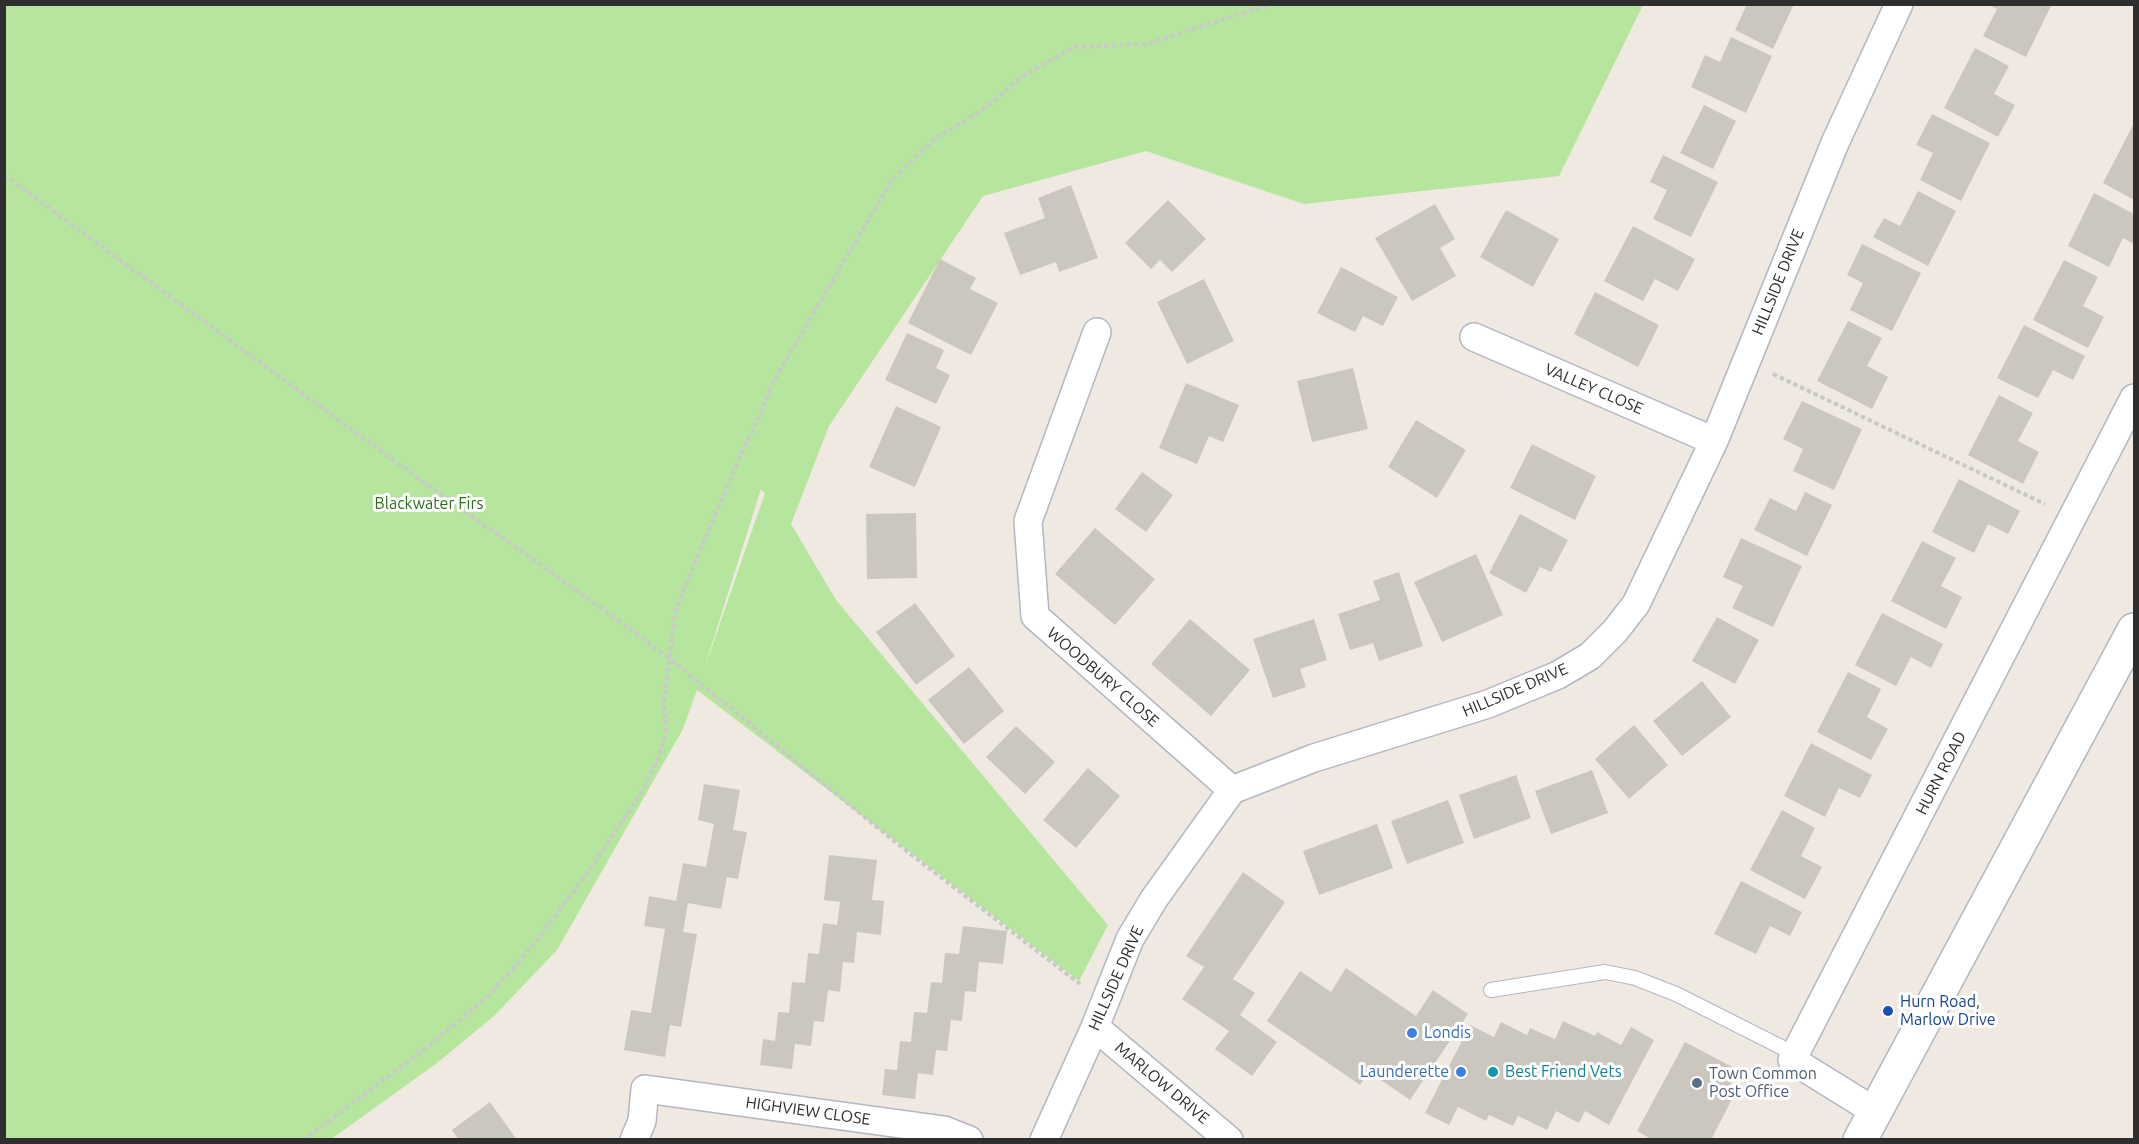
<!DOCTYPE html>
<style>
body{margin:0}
#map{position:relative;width:2139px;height:1144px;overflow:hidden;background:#efe9e1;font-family:Ubuntu,sans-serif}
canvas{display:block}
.frame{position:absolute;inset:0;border:6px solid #2e2e2e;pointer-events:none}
</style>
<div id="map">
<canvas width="2139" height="1144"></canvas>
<div class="frame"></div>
</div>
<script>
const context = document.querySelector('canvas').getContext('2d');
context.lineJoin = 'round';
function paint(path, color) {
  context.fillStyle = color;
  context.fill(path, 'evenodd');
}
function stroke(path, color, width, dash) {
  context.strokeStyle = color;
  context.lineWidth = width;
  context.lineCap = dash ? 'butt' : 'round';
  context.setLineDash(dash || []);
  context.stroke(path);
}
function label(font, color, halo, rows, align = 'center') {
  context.font = font + ' Ubuntu,sans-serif';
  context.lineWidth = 6;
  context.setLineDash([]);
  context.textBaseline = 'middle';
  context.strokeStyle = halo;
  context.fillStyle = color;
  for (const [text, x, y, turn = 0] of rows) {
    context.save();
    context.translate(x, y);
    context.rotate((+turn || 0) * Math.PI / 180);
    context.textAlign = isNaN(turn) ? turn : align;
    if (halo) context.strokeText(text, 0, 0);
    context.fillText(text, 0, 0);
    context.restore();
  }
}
const green = new Path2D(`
 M4,5H1643L1559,176L1304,204L1146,151L983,196L829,426L791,524L836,600L1108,925L1079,981L697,690L683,729L557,950L494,1016L437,1063L330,1140L5,1139ZM761,489L765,493L705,667V666Z`);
const building = new Path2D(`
 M1747,4H1794L1773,49L1735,30Z
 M1987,4H2052L2026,57L1983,36L1997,9Z
 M1731,37L1772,56L1746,113L1691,87L1705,55L1720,62Z
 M1975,48L2009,66L1994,94L2015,105L1998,137L1944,108Z
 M1704,105L1736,121L1713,169L1680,153Z
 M1932,114L1990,143L1961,201L1920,180L1933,153L1916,145Z
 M2134,123V200L2103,183Z
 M1663,155L1718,182L1691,237L1653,219L1667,190L1650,182Z
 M1071,185L1098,258L1059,272L1056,262L1020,275L1004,233L1045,218L1038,198Z
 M1918,191L1956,211L1928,266L1873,237L1884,218L1900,226Z
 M2094,193L2134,214V244L2123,238L2109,267L2068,246Z
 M1168,200L1206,239L1172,272L1160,260L1151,269L1125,243Z
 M1435,204L1455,239L1440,248L1456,276L1412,301L1375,238Z
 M1506,210L1559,239L1533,287L1480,257Z
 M1633,226L1695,259L1678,291L1655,279L1643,301L1604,281Z
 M1862,244L1921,273L1892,331L1850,310L1863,283L1847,275Z
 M940,259L976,278L970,289L998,303L971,355L908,323Z
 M2064,260L2098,277L2083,306L2104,317L2088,348L2033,320Z
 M1341,267L1398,297L1383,326L1363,316L1355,332L1317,313Z
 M1204,279L1234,341L1187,364L1157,302Z
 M1595,292L1659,325L1638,367L1574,334Z
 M1848,321L1882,338L1867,366L1888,377L1872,409L1817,381Z
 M2024,325L2085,356L2073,380L2053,370L2038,398L1997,378Z
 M907,333L944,350L936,368L950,375L936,404L885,380Z
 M1353,368L1368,429L1312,442L1297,381Z
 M1186,383L1239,405L1223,442L1209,436L1197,464L1159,448Z
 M1999,395L2033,413L2018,441L2039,452L2023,484L1968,455Z
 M1802,401L1862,429L1834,490L1793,471L1803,449L1783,439Z
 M896,406L941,427L915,487L869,467Z
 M1416,420L1466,450L1437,498L1388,467Z
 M1532,444L1596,476L1575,520L1510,488Z
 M1142,472L1173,495L1146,532L1115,509Z
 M1959,479L2020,511L2008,534L1988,524L1974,553L1932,532Z
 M1805,492L1832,505L1807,556L1754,530L1770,498L1796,511Z
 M916,513L917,578L867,579L866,514Z
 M1520,514L1568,540L1551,572L1540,567L1526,593L1489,573Z
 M1095,528L1155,579L1115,625L1055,574Z
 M1741,538L1802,566L1773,627L1732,608L1743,586L1723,577Z
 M1922,541L1956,558L1941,586L1962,597L1946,629L1891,601Z
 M1476,554L1503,615L1442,642L1414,582Z
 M1399,572L1423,646L1379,661L1373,643L1350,650L1338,614L1380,600L1373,581Z
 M915,603L955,656L916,685L876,632Z
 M1882,613L1943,644L1931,668L1911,657L1896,686L1855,665Z
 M1717,617L1759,640L1735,684L1692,661Z
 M1190,619L1250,670L1211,716L1151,664Z
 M1314,619L1327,660L1300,669L1306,687L1273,698L1253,639Z
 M969,667L1004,711L964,744L928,700Z
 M1848,672L1881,689L1867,717L1888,729L1871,760L1817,732Z
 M1702,681L1731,717L1682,756L1653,721Z
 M1634,725L1668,765L1629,799L1595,759Z
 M1016,726L1055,762L1025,794L986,757Z
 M1811,743L1872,775L1860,798L1839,788L1825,817L1784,796Z
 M1088,768L1120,796L1076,848L1043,820Z
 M1592,770L1608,813L1551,834L1535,791Z
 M1516,775L1531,818L1474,839L1459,795Z
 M704,784L740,790L733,830L747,832L738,879L727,877L721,909L688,903L683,932L697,934L681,1027L670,1025L665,1057L624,1050L631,1010L651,1013L665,929L644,926L649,896L676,901L683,863L706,867L714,824L698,820Z
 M1448,800L1464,843L1407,864L1391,821Z
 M1782,810L1815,828L1801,856L1822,867L1805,899L1750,870Z
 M1377,824L1393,868L1319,895L1303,851Z
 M829,855L877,860L872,900L884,901L881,935L857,932L854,963L843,962L840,992L828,990L824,1022L814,1021L811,1046L795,1044L792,1069L760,1065L763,1039L775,1041L778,1012L789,1013L792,982L805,983L808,953L819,954L823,923L837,925L840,902L824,900Z
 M1243,872L1285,902L1233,979L1255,993L1240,1015L1277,1042L1252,1076L1215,1049L1229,1031L1182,999L1204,967L1186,956Z
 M1741,881L1802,912L1790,936L1770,926L1756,954L1714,934Z
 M963,926L1007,931L1003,964L979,962L976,992L965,991L962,1021L951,1020L947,1051L936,1050L933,1075L918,1073L915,1099L882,1095L885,1069L897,1070L900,1041L911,1042L914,1012L927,1013L931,982L942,983L945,953L959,954Z
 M1346,968L1416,1016L1433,990L1468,1014L1410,1100L1369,1072L1360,1085L1267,1021L1300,971L1331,992Z
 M1563,1021L1595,1036L1597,1032L1621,1045L1631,1027L1654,1040L1609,1125L1585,1111L1579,1123L1556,1111L1547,1130L1518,1116L1513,1126L1489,1115L1486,1121L1458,1107L1449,1125L1425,1113L1470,1025L1494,1037L1501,1022L1527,1035L1530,1028L1555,1039Z
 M1685,1042L1738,1070L1725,1095L1732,1099L1711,1140H1653L1637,1131Z
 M490,1102L517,1140H459L452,1130Z`);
const path = new Path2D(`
 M4,175L411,473L604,610L670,659L904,849L1080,984
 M1773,374L2045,504
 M303,1140L430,1045L489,995L530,949L593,865L640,795L658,759L666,732L664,702L675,612L696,560L745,445L757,422L773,382L892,180L936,138L984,109L1024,75L1074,47L1146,44L1272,4`);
const lane = new Path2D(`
 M1491,990L1605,972L1635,978L1676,994L1795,1054`);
const street = new Path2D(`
 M1097,332L1028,521L1035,616L1232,790
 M1474,337L1714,441
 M1095,1027L1229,1140
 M1876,1112L1792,1060L2134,398
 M634,1140L642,1121L645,1089L944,1130L969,1140
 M1044,1140L1095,1027L1130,939L1154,899L1232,790L1314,758L1488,704L1558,675L1590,656L1615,631L1636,604L1714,441L1835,143L1899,4`);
const secondary = new Path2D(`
 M1860,1140L2134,630`);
const markers = [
 [1888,1011,6,"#1a4fb4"],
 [1412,1033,6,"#3f7fe0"],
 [1461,1072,6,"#3f7fe0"],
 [1493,1072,6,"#0f9aa8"],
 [1697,1083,6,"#5c6f8a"]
];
const streetNames = [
 ["HILLSIDE DRIVE",1778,282,-68],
 ["VALLEY CLOSE",1594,389,23],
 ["WOODBURY CLOSE",1103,677,41],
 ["HILLSIDE DRIVE",1515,690,-23],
 ["HURN ROAD",1941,773,-63],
 ["HILLSIDE DRIVE",1116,978,-66],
 ["MARLOW DRIVE",1162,1083,40],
 ["HIGHVIEW CLOSE",808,1111,8]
];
const parkNames = [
 ["Blackwater Firs",429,504]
];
const transitNames = [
 ["Hurn Road,",1900,1002],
 ["Marlow Drive",1900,1020]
];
const shopNames = [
 ["Londis",1424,1033],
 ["Launderette",1449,1072,"right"]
];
const cultureNames = [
 ["Best Friend Vets",1505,1072]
];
const serviceNames = [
 ["Town Common",1709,1074],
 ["Post Office",1709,1092]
];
paint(green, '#b6e59e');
paint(building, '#cbc7bf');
stroke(lane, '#b4b7c1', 16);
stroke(street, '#b4b7c1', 30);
stroke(secondary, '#b4b7c1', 36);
stroke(path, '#c9c9c9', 4, [4.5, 3]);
stroke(lane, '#fff', 14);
stroke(street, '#fff', 27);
stroke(secondary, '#fff', 33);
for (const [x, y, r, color] of markers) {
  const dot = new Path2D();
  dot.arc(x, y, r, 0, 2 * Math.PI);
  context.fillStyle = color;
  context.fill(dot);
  stroke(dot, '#fff', 2);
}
label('16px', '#2e2e2e', '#fff', streetNames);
label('16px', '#2c6e1b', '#fff', parkNames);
label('16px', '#164399', '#fff', transitNames, 'left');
label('16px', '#366cbe', '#fff', shopNames, 'left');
label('16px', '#0d838f', '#fff', cultureNames, 'left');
label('16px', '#4e5e75', '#fff', serviceNames, 'left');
</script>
